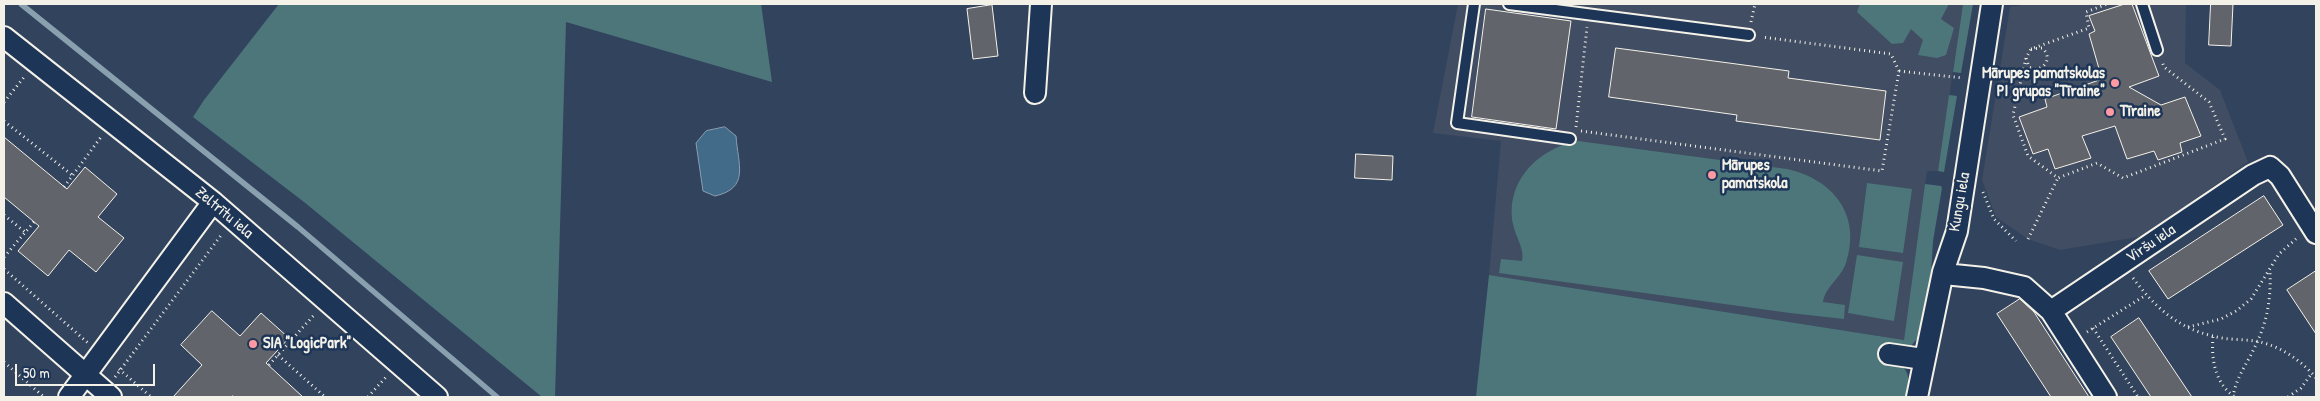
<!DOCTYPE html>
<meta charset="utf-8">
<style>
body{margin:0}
#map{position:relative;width:2320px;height:401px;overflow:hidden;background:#32435d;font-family:"Patrick Hand",sans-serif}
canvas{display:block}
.frame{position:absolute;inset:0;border:5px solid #f4f1e8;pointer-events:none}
.scale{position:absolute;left:15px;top:364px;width:140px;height:22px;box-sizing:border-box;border:2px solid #f4f1e8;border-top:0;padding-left:6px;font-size:15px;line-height:18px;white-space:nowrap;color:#f4f1e8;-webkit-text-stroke:4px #1d3557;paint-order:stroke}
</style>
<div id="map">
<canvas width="2320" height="401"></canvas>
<div class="frame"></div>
<div class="scale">50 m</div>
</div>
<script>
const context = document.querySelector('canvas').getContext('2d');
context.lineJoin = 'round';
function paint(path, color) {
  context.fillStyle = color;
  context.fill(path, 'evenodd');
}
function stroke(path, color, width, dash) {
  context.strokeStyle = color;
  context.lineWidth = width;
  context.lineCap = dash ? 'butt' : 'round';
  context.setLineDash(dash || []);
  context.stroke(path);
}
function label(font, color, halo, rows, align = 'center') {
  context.font = font + ' "Patrick Hand",sans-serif';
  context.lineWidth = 5;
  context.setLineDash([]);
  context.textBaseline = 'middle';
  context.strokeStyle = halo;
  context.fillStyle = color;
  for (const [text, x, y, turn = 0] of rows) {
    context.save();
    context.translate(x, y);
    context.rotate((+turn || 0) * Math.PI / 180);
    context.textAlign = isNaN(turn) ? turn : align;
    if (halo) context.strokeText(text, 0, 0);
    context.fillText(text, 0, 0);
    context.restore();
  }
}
const built = new Path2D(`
 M1458,4H1963L1938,171H1927L1904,340L1489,275L1501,141L1433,133Z
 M2028,4H2186L2185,63L2220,90L2248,162L2143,236L2060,250L2028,239L1996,217L1982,180L2010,7Z`);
const green = new Path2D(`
 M279,4H761L772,82L566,22L555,397H542L304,202L193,117L204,100Z
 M1860,4H1949L1941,19L1954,28L1946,55L1937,58L1918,55L1923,40L1911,29L1903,43L1892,44L1857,12Z
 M1963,4H1973L1961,73L1953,72Z
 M1949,95L1957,96L1944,172L1938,171Z
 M1578,141L1787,169C1833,179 1862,215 1846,263C1841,278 1825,287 1823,302L1845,305L1844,319L1790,313L1499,273L1501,259L1522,261C1525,249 1515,236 1513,224C1505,181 1539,148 1578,141Z
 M1867,183L1912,189L1903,253L1859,247Z
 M1925,184L1941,186L1942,188L1933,241L1931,274L1918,338L1910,347H1904L1900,364C1913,376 1907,382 1906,397H1476L1489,275L1904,340Z
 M1857,255L1903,262L1894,321L1848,313Z`);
const water = new Path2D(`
 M725,127L736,136C738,165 750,188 715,196L703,191L696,143L706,131Z`);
const stream = new Path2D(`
 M21,4L298,227L497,397`);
const building = new Path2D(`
 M2125,4H2132L2159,76L2129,87L2161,105L2185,97L2201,136L2180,143L2182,152L2158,160L2154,151L2127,159L2115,126L2082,136L2091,158L2055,169L2048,149L2033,154L2019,117L2047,107L2045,99L2102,79L2089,34L2095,31L2089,16Z
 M2211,4H2233L2231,46L2209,45Z
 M992,5L998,56L973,59L967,9Z
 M1486,9L1571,21L1556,129L1472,117Z
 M1616,48L1789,71L1788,78L1886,91L1880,140L1736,121L1737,115L1609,97Z
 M4,137L67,189L85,167L117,194L98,217L124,238L96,272L69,250L48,276L18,251L39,226L4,197Z
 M1356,154L1393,156L1392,180L1355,178Z
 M2264,196L2283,225L2168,299L2149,271Z
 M2316,271V334L2287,290Z
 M2020,299L2034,312L2089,397H2051L1997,314Z
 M212,311L240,336L261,313L289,338L266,363L303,397H173L202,365L181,345Z
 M2139,318L2192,397H2151L2111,337Z`);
const path = new Path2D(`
 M1751,22L1755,4
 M2031,49L2042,48C2054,58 2043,74 2029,67L2026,58L2031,49L2089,28L2086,12L2107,4
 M2026,58L2013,115L2028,156L2058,178L2097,163L2123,178L2225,139L2209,102L2164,67L2162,62
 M1899,71L1963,78
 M4,102L25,76
 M4,121L72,175
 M1576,127L1587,27
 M1581,131L1882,171L1899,71L1891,54L1762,37
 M64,187L101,137
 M1983,192L1994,219L2016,241
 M4,215L25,232
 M2028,239L2058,178
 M4,257L34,222
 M4,269L88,343
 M2133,278C2154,306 2177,328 2213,336C2226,340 2241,339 2255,341C2279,345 2301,360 2316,378
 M2188,327L2221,319L2236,311L2251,299L2279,254L2298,237
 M2093,328L2138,397
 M2087,332L2146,295
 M2213,337C2211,359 2215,384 2235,397
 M278,355L325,397
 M4,362L44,397
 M269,365L314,315
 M119,369L151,397
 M115,377L222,234
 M233,397L235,395
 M368,397L386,377
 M2233,397C2236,376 2250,360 2258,340C2268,318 2271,296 2270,272
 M2288,397L2301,388L2312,373`);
const service = new Path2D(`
 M1474,4L1457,123L1570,139
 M1509,4L1749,35
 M2142,4L2157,50`);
const minor = new Path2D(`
 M4,37L213,202L437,397
 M1035,93L1041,4
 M1943,272L1954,275L1984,278L2024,287L2051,311
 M4,303L111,397
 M1889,354L1923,359
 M69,397L213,202
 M1917,397L1943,272L1957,231L1992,4
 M2106,397L2051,311L2253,175L2270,167L2280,176L2316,233`);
const markers = [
 [2115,83,5,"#ff9aa2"],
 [2110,112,5,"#ff9aa2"],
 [1712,175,5,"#ff9aa2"],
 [253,344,5,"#ff9aa2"]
];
const poiNames = [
 ["Mārupes pamatskolas",2105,74,"right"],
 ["PI grupas \"Tīraine\"",2105,92,"right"],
 ["Tīraine",2120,112],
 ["Mārupes",1722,166],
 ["pamatskola",1722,184],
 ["SIA \"LogicPark\"",263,344]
];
const streetNames = [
 ["Kungu iela",1960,202,-80],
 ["Zeltrītu iela",224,213,40],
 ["Viršu iela",2151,244,-34]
];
paint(built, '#404d62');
paint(green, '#4d767b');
paint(water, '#426a89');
stroke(water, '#89a0af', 1);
stroke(stream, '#89a0af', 5.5);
paint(building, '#62646c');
stroke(building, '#f4f1e8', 1);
stroke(service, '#f4f1e8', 14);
stroke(minor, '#f4f1e8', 24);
stroke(path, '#f4f1e8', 3, [1, 4]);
stroke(service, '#1d3557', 10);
stroke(minor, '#1d3557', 20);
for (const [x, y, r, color] of markers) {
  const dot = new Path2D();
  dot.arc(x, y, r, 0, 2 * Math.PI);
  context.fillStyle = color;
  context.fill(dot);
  stroke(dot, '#1d3557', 2);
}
label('bold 16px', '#f4f1e8', '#1d3557', poiNames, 'left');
label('16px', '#f4f1e8', '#1d3557', streetNames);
</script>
